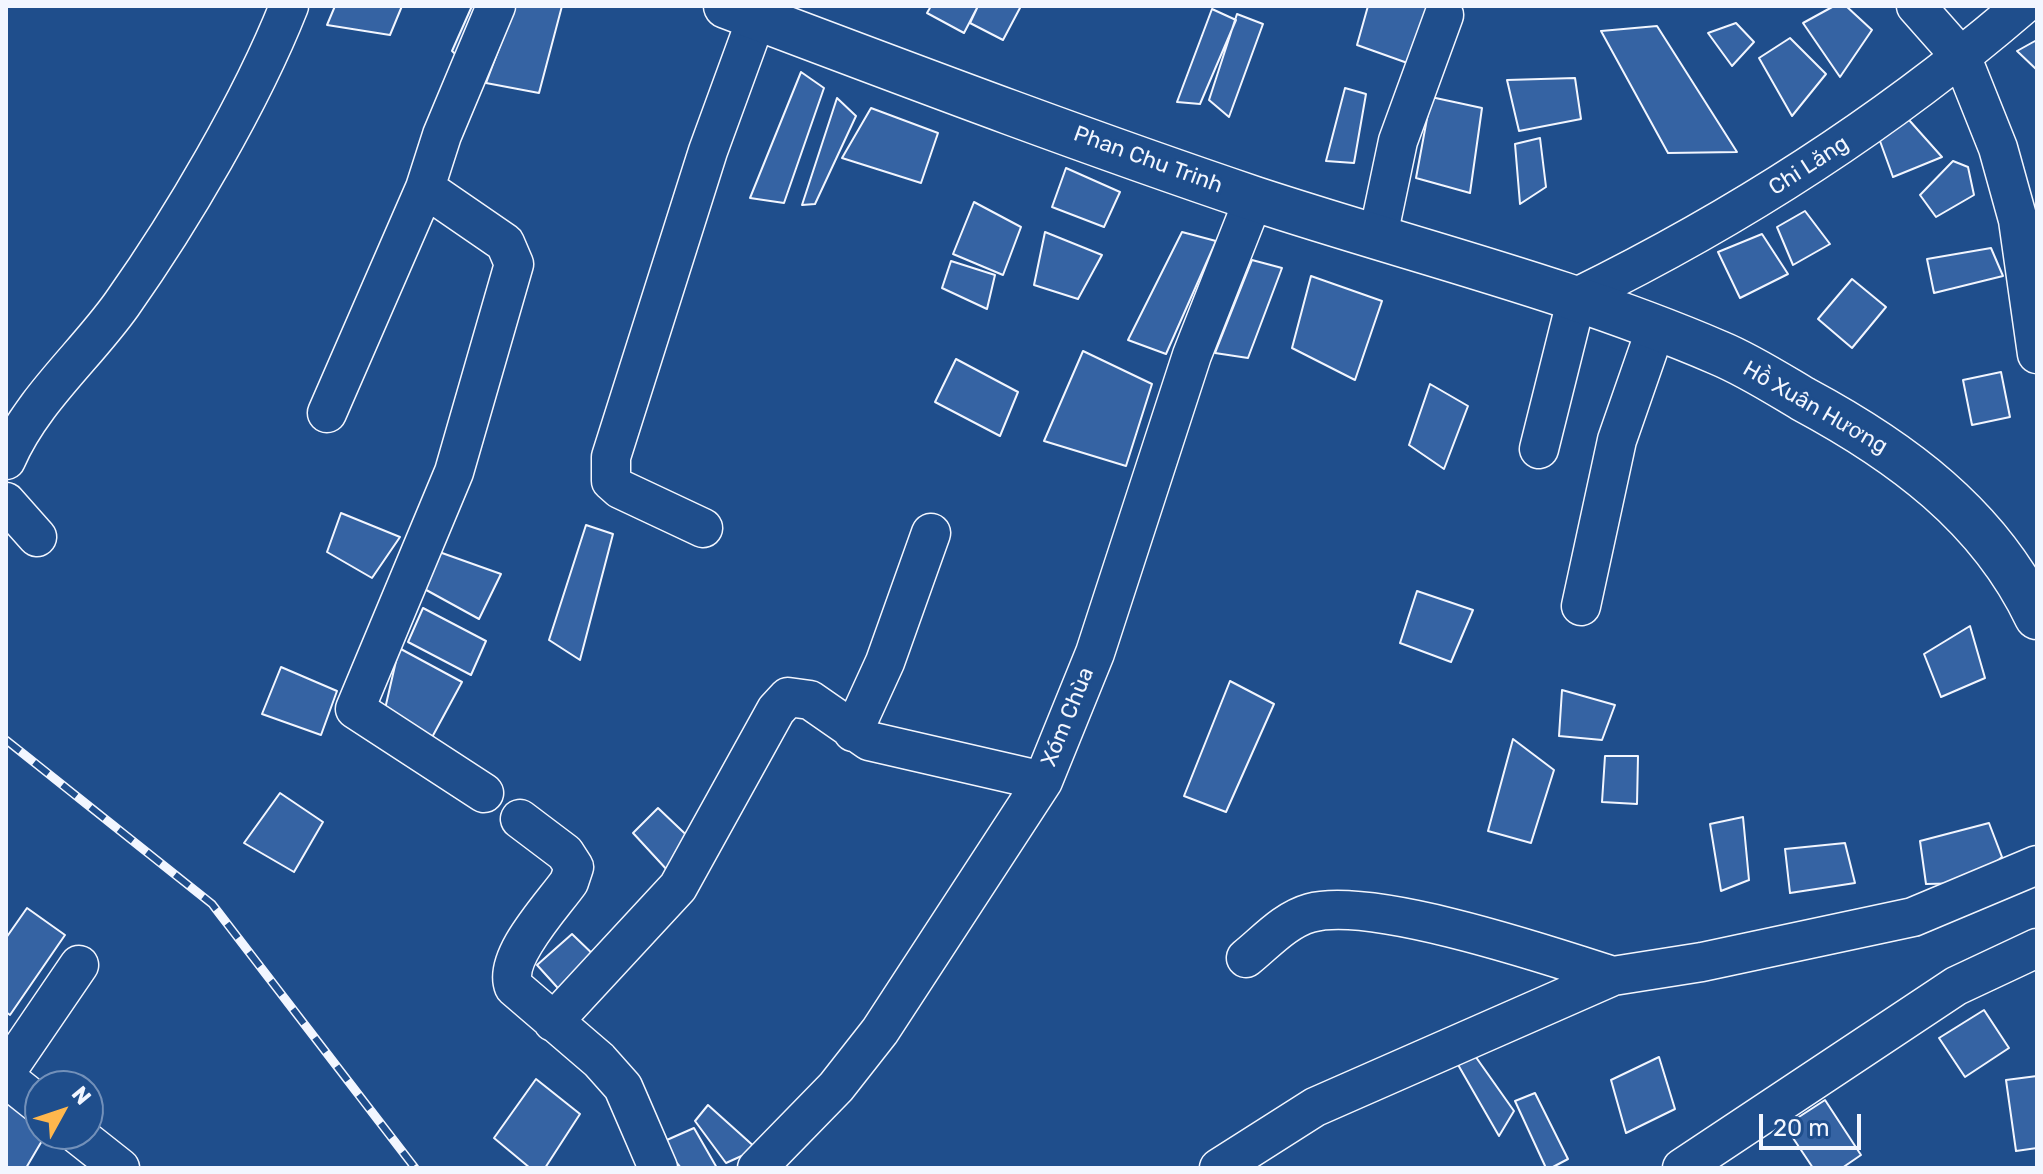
<!DOCTYPE html>
<meta charset="utf-8">
<style>
body{margin:0}
#map{position:relative;width:2043px;height:1174px;overflow:hidden;background:#1f4e8c;font-family:Rubik,sans-serif}
canvas{display:block}
.frame{position:absolute;inset:0;border:8px solid #f2f6ff;pointer-events:none}
.north{position:absolute;left:24px;top:1070px;width:80px;height:80px;box-sizing:border-box;background:#1f4e8c;border:2px solid #7391ba;border-radius:50%;rotate:50deg;font-size:22px;font-weight:700;line-height:32px;text-align:center;color:#f2f6ff}
.north::after{content:'';display:block;margin:auto;width:28px;height:36px;background:#ffb74d;clip-path:polygon(50% 0,100% 100%,50% 72%,0 100%)}
.scale{position:absolute;left:1759px;top:1114px;width:102px;height:36px;box-sizing:border-box;border:4px solid #f2f6ff;border-top:0;padding-left:10px;font-size:24px;line-height:28px;white-space:nowrap;color:#f2f6ff;-webkit-text-stroke:6px #1f4e8c;paint-order:stroke}
</style>
<div id="map">
<canvas width="2043" height="1174"></canvas>
<div class="frame"></div>
<div class="north">N</div>
<div class="scale">20 m</div>
</div>
<script>
const context = document.querySelector('canvas').getContext('2d');
context.lineJoin = 'round';
function paint(path, color) {
  context.fillStyle = color;
  context.fill(path, 'evenodd');
}
function stroke(path, color, width, dash) {
  context.strokeStyle = color;
  context.lineWidth = width;
  context.lineCap = dash ? 'butt' : 'round';
  context.setLineDash(dash || []);
  context.stroke(path);
}
function label(font, color, halo, rows, align = 'center') {
  context.font = font + ' Rubik,sans-serif';
  context.lineWidth = 6;
  context.setLineDash([]);
  context.textBaseline = 'middle';
  context.strokeStyle = halo;
  context.fillStyle = color;
  for (const [text, x, y, turn = 0] of rows) {
    context.save();
    context.translate(x, y);
    context.rotate((+turn || 0) * Math.PI / 180);
    context.textAlign = isNaN(turn) ? turn : align;
    if (halo) context.strokeText(text, 0, 0);
    context.fillText(text, 0, 0);
    context.restore();
  }
}
const building = new Path2D(`
 M335,6H402L390,35L327,25Z
 M472,6H491L466,64L452,51Z
 M515,6H562L539,93L486,83Z
 M931,6H978L964,33L927,13Z
 M978,6H1021L1003,40L970,23Z
 M1368,6H1428L1413,65L1357,45Z
 M1834,6H1846L1872,30L1840,77L1803,23Z
 M1212,9L1236,20L1200,104L1177,102Z
 M1237,14L1263,24L1229,117L1209,100Z
 M1736,23L1754,42L1732,66L1708,33Z
 M1657,26L1737,152L1668,153L1601,31Z
 M1790,38L1826,74L1792,116L1759,58Z
 M2035,41L2037,43V70L2017,51Z
 M801,72L824,88L784,203L750,198Z
 M1575,78L1581,119L1519,131L1507,80Z
 M1345,88L1366,94L1354,163L1326,161Z
 M1431,97L1482,108L1470,193L1416,178Z
 M837,98L856,116L815,204L802,205Z
 M871,108L938,133L921,183L842,158Z
 M1901,111L1942,157L1893,177L1876,130Z
 M1540,138L1546,187L1520,204L1515,144Z
 M1953,161L1968,167L1974,195L1936,217L1920,195Z
 M1066,168L1120,192L1104,227L1052,207Z
 M974,202L1021,227L1003,275L953,254Z
 M1805,211L1830,244L1793,265L1777,227Z
 M1045,232L1102,255L1078,299L1034,285Z
 M1182,232L1216,241L1166,354L1128,340Z
 M1762,234L1788,274L1740,298L1718,252Z
 M1991,248L2003,276L1934,293L1927,259Z
 M1252,260L1282,268L1248,358L1215,353Z
 M951,261L995,275L987,309L942,288Z
 M1311,276L1382,301L1355,380L1292,348Z
 M1852,279L1886,307L1852,348L1818,319Z
 M1083,351L1152,384L1126,466L1044,441Z
 M956,359L1018,392L1000,436L935,402Z
 M2001,372L2010,417L1972,425L1963,380Z
 M1430,384L1468,406L1444,469L1409,445Z
 M341,513L400,537L372,578L327,552Z
 M586,525L613,534L580,660L549,640Z
 M428,548L501,574L479,619L419,586Z
 M1417,591L1473,610L1451,662L1400,643Z
 M423,608L486,641L471,675L408,642Z
 M1970,626L1985,678L1941,697L1924,654Z
 M399,648L462,682L430,741L382,722Z
 M281,667L337,691L321,735L262,714Z
 M1230,681L1274,704L1226,812L1184,796Z
 M1562,690L1615,705L1602,740L1559,736Z
 M1513,739L1554,770L1531,843L1488,831Z
 M1605,756H1638L1637,804L1602,802Z
 M280,793L323,822L294,872L244,843Z
 M658,808L699,847L668,871L633,833Z
 M1743,817L1749,880L1721,891L1710,824Z
 M1989,823L2002,857L1971,883L1926,884L1920,841Z
 M1845,843L1855,883L1790,893L1785,849Z
 M27,908L65,935L10,1015L6,1012V938Z
 M572,934L600,961L566,997L537,965Z
 M1984,1010L2009,1048L1965,1077L1939,1038Z
 M1473,1053L1514,1111L1499,1136L1457,1063Z
 M1659,1057L1675,1109L1626,1133L1611,1080Z
 M2037,1076V1148L2016,1151L2006,1080Z
 M536,1079L580,1114L545,1168H530L494,1138Z
 M1535,1093L1568,1159L1551,1168H1546L1515,1101Z
 M1825,1100L1861,1155L1842,1168H1813L1785,1126Z
 M6,1102L40,1123V1134H46L26,1168H6Z
 M708,1105L757,1149L726,1163L695,1121Z
 M694,1128L717,1168H681L660,1143Z`);
const minor = new Path2D(`
 M1916,6L1962,58L1998,148L2018,220L2037,354
 M425,188L505,243L514,264L454,472L355,709L484,793
 M1378,236L1398,141L1444,15
 M327,413L425,188L442,135L496,6
 M1539,449L1577,297C1738,218 1886,123 2022,6
 M6,460C32,400 85,356 122,304C182,219 251,102 289,6
 M6,502L37,537
 M703,528L620,489L611,481V457L708,151L761,6
 M1581,606L1617,440L1656,328
 M853,732L885,662L931,533
 M520,819L565,853L574,867L569,882C552,906 502,958 514,987L599,1060L623,1087L658,1168
 M1246,958C1266,942 1285,920 1310,913C1372,896 1548,955 1613,976
 M553,1022L678,887L776,710L788,697L810,700L869,741L1043,781
 M6,1072L79,965
 M6,1078L40,1105
 M77,1134L120,1168
 M757,1168L836,1087L880,1031L1043,781L1095,653L1192,355L1254,198
 M1219,1168L1315,1107L1613,976L1702,962L1913,917L2037,865
 M1682,1168L1956,986L2037,948`);
const major = new Path2D(`
 M726,6C901,72 1077,139 1255,199C1410,250 1568,288 1719,353C1748,365 1776,383 1803,399C1900,451 1989,516 2037,617`);
const rail = new Path2D(`
 M6,740L212,904L415,1168`);
const streetNames = [
 ["Phan Chu Trinh",1148,160,20],
 ["Chi Lăng",1809,166,-33],
 ["Hồ Xuân Hương",1815,408,30],
 ["Xóm Chùa",1068,717,-68]
];
paint(building, '#3563a3');
stroke(building, '#f2f6ff', 2);
stroke(minor, '#f2f6ff', 41);
stroke(major, '#f2f6ff', 47);
stroke(minor, '#1f4e8c', 38);
stroke(major, '#1f4e8c', 44);
stroke(rail, '#f2f6ff', 9);
stroke(rail, '#1f4e8c', 6, [18]);
label('22px', '#f2f6ff', '#1f4e8c', streetNames);
</script>
